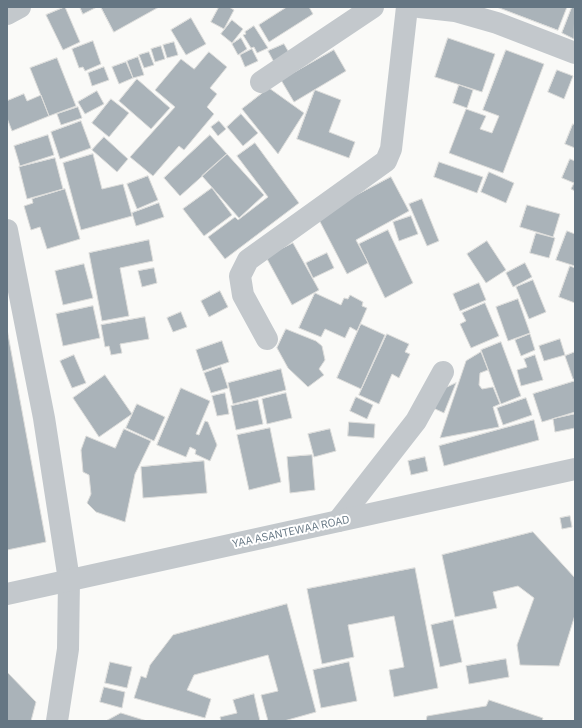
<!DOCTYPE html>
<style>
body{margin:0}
#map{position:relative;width:582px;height:728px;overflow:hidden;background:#fafaf8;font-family:"IBM Plex Sans",sans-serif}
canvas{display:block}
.frame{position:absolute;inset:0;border:8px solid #657683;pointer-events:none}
</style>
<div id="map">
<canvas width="582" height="728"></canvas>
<div class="frame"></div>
</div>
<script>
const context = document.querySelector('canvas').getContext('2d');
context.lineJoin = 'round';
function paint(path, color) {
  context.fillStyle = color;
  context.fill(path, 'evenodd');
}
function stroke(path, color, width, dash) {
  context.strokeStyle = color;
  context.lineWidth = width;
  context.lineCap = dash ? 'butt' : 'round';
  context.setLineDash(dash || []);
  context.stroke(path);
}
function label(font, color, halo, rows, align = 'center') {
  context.font = font + ' "IBM Plex Sans",sans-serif';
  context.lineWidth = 4;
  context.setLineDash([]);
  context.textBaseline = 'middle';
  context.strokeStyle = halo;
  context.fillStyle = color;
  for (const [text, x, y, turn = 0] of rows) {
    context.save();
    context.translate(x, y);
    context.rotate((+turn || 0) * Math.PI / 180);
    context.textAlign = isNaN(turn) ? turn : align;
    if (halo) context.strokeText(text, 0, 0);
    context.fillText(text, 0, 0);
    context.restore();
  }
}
const building = new Path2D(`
 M65,7L80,42L63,50L46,15Z
 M80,7H97L83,14Z
 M101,7H159L114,32Z
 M219,7H229L234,10L224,29L211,22Z
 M287,7H309L313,14L269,42L259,25Z
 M497,7H567L558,30Z
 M572,7H575L574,39L562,33Z
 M191,18L206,44L186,55L171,30Z
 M232,20L243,29L232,43L221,34Z
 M254,26L268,48L257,53L254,47L251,48L243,35L246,34L245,32Z
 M241,38L247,49L238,55L232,44Z
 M448,38L495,54L482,92L435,77Z
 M93,41L101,64L85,71L83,67L79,68L72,49Z
 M174,42L178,55L167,58L163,45Z
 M284,44L291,56L275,64L268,51Z
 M161,46L165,59L155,62L151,49Z
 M252,49L258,61L245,67L240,55Z
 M334,50L346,71L294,102L281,80Z
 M506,50L544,64L503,173L449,153L466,109L486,116L480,129L492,133L499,116L483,110Z
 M149,52L154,65L144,68L139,55Z
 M209,52L227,67L210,88L217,94L207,107L214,114L184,150L179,146L153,176L130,157L175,107L155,90L181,59L194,69Z
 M138,57L144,75L133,78L127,61Z
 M57,58L76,106L49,116L30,68Z
 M126,62L133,78L119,84L112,67Z
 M104,67L109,80L92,86L88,73Z
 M557,70L573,76L564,99L548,92Z
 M137,79L170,108L151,129L119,101Z
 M459,85L473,90L467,108L453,103Z
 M269,88L304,113L278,154L242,109Z
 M315,90L341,100L329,132L355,142L349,158L297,139Z
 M97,91L104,104L85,114L78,102Z
 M24,94L27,101L41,95L49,116L12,131L7,118V101Z
 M111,99L129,113L109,137L92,123Z
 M78,107L82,118L61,125L57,114Z
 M241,114L258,133L243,146L227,127Z
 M81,121L91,148L60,159L51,132Z
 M219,121L226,129L218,136L211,127Z
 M573,124L575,125V148L565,144Z
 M48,135L54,155L20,166L14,146Z
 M210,135L227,154L180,196L164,178Z
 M104,137L128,159L117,172L92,150Z
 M255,143L299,203L225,259L208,237L235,217L238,220L268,197L237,156Z
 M93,154L102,189L123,184L132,216L81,230L63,163Z
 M227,154L264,195L239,218L202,176Z
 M55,158L63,189L27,199L19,167Z
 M570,159L575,161V191L571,189L574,183L562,178Z
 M439,162L483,177L477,193L434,177Z
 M489,172L514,183L506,203L481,192Z
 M148,176L158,200L137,209L127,184Z
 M391,177L409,211L356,240L368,263L347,274L317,216Z
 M212,188L232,215L204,236L183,209Z
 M65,189L80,239L47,249L40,227L31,230L24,206L33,203L32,199Z
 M422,199L439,241L427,246L409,204Z
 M159,203L164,217L136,226L132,213Z
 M527,205L560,214L553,237L520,227Z
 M411,216L418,234L399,241L393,222Z
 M388,230L413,283L385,298L359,244Z
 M567,231L575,234V266L556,260Z
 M536,233L555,238L549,258L530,253Z
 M149,240L153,261L120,268L129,316L102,321L89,253Z
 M487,241L506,270L486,283L467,254Z
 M293,243L319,290L292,305L266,257Z
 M327,253L334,268L313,278L306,263Z
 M525,263L532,277L513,287L506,273Z
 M84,264L93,298L63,305L55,271Z
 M570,266L575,268V303L559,297Z
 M154,268L157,283L142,287L138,271Z
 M533,280L546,312L529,319L516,287Z
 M479,283L486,300L460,311L453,294Z
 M220,291L228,307L209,317L201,301Z
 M315,293L341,305L344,298L348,299L350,295L363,302L362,306L367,308L357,331L350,327L345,338L325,329L321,337L299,328Z
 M518,299L530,333L508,341L496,307Z
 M485,303L499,336L471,348L460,324L466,321L462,313Z
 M93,306L100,338L63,346L56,314Z
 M181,312L187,327L173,332L167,318Z
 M145,317L149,339L120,344L122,353L111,355L109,346L105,347L101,325Z
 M361,324L385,335L361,389L337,378Z
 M7,329L46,542L7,550Z
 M286,329L316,341L322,346L325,360L319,369L324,375L308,387L288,368L277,348Z
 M387,334L409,344L405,352L410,354L399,378L392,374L379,404L359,395Z
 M530,334L535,350L521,356L515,340Z
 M560,339L565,355L544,361L539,346Z
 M222,341L229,362L203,371L196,350Z
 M501,342L521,396L501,404L481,350Z
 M481,352L488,370L480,373L479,385L482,389L493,387L500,404L493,407L499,427L440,438L466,361Z
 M575,352V379H573L565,356Z
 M74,355L86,383L72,388L60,361Z
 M535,355L543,380L521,386L517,370L527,367L524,359Z
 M221,367L228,388L211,393L204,373Z
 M281,369L286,390L233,404L228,383Z
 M105,375L132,414L99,437L73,398Z
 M575,381V412L542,422L533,394Z
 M456,383L444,413L433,408L443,389Z
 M181,388L210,401L196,434L199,435L205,421L208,422L217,445L210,461L195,454L196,450L190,447L186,457L157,445Z
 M225,393L229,414L217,416L212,396Z
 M286,393L292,418L267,424L262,399Z
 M356,397L373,405L367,419L350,411Z
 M526,398L532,415L503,425L497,408Z
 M258,400L263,424L236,430L231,406Z
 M137,404L165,417L154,441L126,428Z
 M575,414V428L555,432L553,419Z
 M534,420L539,440L444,466L439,446Z
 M349,422L375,424L374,438L348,436Z
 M270,428L281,482L249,490L237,435Z
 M124,429L151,441L135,474L125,522L96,512L87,503L91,494L89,475L83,472L81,450L86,436L115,448Z
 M330,429L336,451L314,457L308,434Z
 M312,455L315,490L290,493L287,457Z
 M425,457L428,471L411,475L408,461Z
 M204,461L207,493L143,498L141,467Z
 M570,516L572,527L562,529L560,518Z
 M533,532L575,578V615L559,666L520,665L517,645L534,598L518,586L493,592L497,608L455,617L442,555Z
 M415,568L438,688L394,697L389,670L404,667L394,616L348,625L354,657L322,664L307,589Z
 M287,604L316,712L284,721H268L261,695L278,691L268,655L194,675L187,690L211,699L205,718L134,698L141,676L146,678L150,665L173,635Z
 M453,620L462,662L440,667L431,625Z
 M506,659L509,677L469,684L466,666Z
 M110,662L132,667L127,688L105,683Z
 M349,662L357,701L321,708L313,670Z
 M7,672L36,702L31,721H7Z
 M104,687L125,692L122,708L100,702Z
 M254,694L260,721H221L220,717L237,713L233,700Z
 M489,700L543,718L542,721H426L427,716L486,706Z
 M121,713L147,721H106Z`);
const minor = new Path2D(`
 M419,7L455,11L497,23L575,53
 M7,14L20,7
 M261,82L373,7
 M7,230L44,418L69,580L68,649L57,721
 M267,339L243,295L240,276L248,260L386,161L391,149L407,7
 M338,521L416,421L443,372`);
const tertiary = new Path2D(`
 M7,594L575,469`);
const streetNames = [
 ["YAA ASANTEWAA ROAD",291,532,-12]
];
paint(building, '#aab3b9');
stroke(building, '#dcdcda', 1);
stroke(minor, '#c3c8cc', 22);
stroke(tertiary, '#c3c8cc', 22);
label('11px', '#657683', '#fff', streetNames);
</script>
